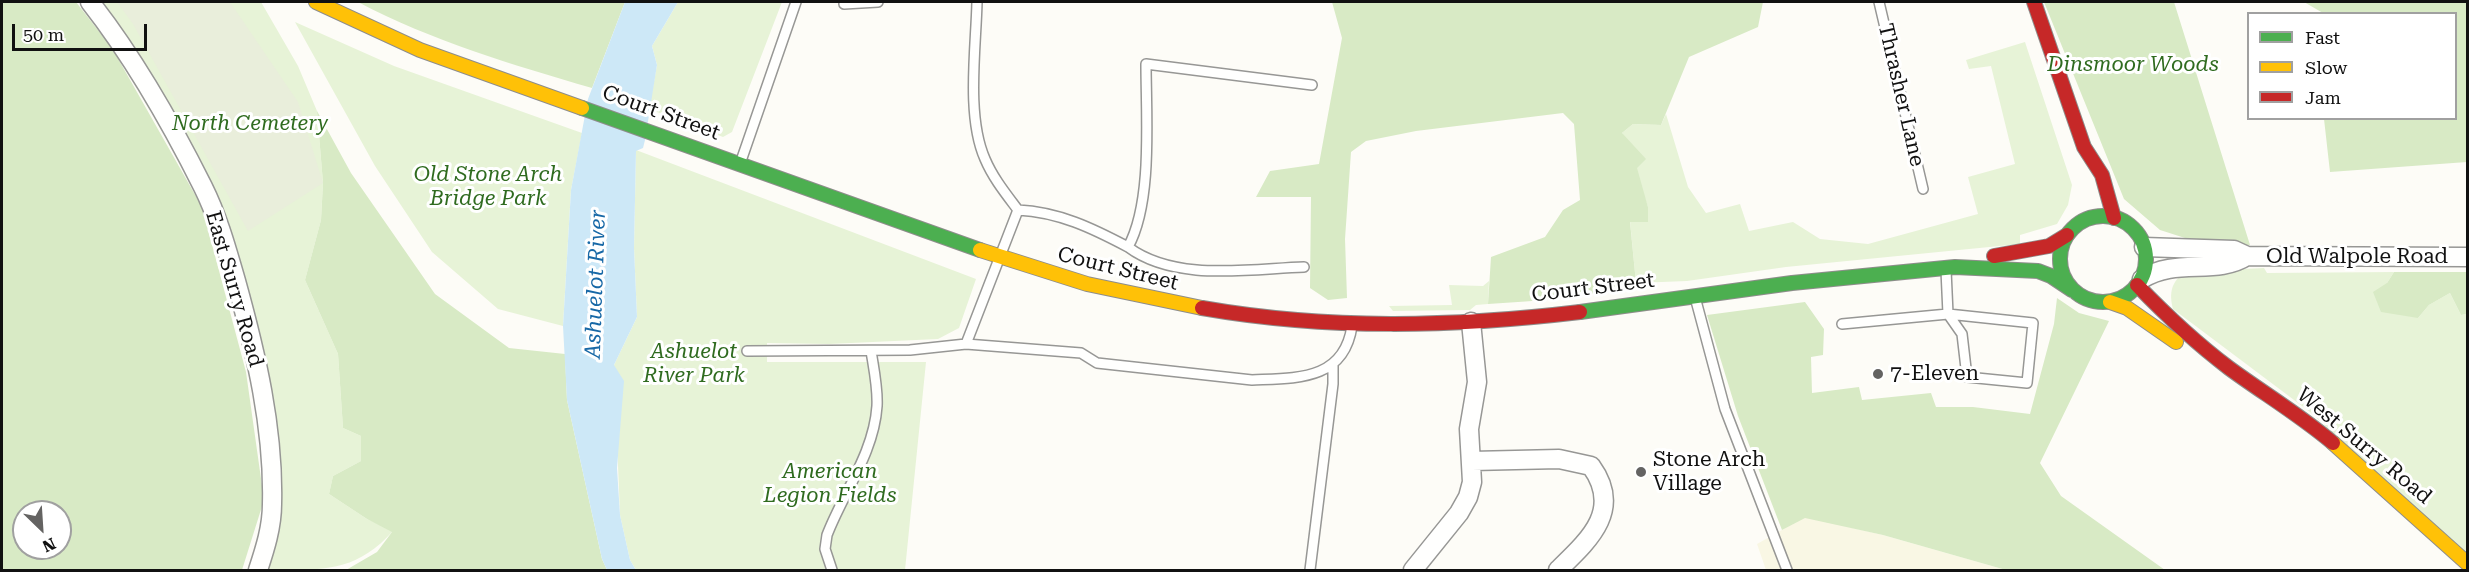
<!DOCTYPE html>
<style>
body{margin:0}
#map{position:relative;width:2469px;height:572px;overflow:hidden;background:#fdfcf7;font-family:"Roboto Serif",serif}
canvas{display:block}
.frame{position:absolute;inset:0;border:3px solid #111;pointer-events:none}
.legend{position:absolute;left:2247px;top:12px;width:210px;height:108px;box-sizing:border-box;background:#fff;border:2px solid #a0a0a0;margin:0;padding:8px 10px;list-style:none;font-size:18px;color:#111}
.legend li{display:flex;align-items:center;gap:12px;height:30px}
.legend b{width:30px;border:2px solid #a0a0a0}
.north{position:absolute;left:12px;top:500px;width:60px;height:60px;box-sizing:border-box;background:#fff;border:2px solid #a0a0a0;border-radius:50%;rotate:155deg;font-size:16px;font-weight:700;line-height:24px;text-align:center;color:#111}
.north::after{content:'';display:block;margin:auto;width:21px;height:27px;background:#646362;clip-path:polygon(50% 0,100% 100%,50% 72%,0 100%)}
.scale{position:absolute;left:12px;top:24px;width:135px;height:27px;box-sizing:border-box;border:3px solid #111;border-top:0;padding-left:8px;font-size:18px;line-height:21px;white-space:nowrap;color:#111;-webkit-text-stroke:4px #fff;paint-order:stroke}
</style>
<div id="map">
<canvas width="2469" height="572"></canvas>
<div class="frame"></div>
<ul class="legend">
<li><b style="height:8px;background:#4caf50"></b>Fast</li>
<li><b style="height:8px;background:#ffc107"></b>Slow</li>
<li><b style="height:8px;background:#c62828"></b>Jam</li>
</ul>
<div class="north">N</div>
<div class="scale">50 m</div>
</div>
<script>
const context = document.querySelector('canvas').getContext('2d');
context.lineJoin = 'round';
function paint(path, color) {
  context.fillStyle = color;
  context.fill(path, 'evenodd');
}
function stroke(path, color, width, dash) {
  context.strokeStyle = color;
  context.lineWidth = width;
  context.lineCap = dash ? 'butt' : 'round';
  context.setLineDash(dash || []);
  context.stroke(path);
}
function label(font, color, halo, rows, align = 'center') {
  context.font = font + ' "Roboto Serif",serif';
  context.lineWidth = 6;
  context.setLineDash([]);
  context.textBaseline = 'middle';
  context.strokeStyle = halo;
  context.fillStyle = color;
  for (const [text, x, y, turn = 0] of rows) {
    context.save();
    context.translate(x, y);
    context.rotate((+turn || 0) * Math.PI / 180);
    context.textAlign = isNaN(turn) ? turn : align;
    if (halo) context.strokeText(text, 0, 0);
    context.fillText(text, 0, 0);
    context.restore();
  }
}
const farmland = new Path2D(`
 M1805,517L1883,535L2006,570H1766L1757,544Z`);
const green = new Path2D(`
 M98,2H261L298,66L317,111L323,183L321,220L305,280L338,354L343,428L361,436V461L333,476L329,494L367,519L393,531C356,572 325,570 268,570L280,505L277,422L261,353L224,218Z
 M678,2H782L732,132L723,137L649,109L657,65L652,46Z
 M295,22L394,66L582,133L571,190L563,326L498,309L432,252L375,166Z
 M2025,42L2072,185L2068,205L2057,224L2020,235V244L1786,267L1687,281L1636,283L1630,221L1648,222V207L1622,133L1633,124L1661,125L1666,114L1688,187L1706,213L1740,204L1749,231L1793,222L1820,239L1868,244L1978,214L1968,177L2015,164L1991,66L1969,69L1966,60Z
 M636,150L976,279L959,328L938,339L829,344L767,343V362H926L905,570H636L630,560L620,515L614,365L637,317L634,248Z
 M2264,268L2267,273L2394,272L2387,283L2418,318L2429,305L2450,293L2461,315L2467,314V553L2310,412L2173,309C2169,293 2171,282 2185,272Z
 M1489,281L1488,304L1476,305L1470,310L1393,311L1389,306L1452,305L1449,285L1483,286Z`);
const forest = new Path2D(`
 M2,2H76L112,48L202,207L246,372L264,500L242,570H2ZM24,512H60V548H24Z
 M358,2H625L592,88C513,65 432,41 358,2Z
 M1332,2H1763L1758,27L1689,57L1661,125L1633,124L1622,133L1646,159L1637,168L1648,207V222H1630L1636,283C1588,298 1538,301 1488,304L1491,257L1545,237L1563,210L1580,200L1574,124L1563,113L1416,131L1366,141L1351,152L1345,239L1347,298L1328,300L1310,288L1311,197H1256L1270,171L1319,164L1342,38Z
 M2044,2H2174L2250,245L2210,246L2160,230L2124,199Z
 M2304,2H2467V162L2330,172L2324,119L2456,118V14L2323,13Z
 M317,111L351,173L435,294L509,348L565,354L567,400L602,559L607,570H346L377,552L392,532L367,519L329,494L333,476L361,461V436L343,428L338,354L305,280L321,220L323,183Z
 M2394,272H2467V314L2461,315L2450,293L2429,305L2418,318L2381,312L2373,292L2387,283Z
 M2057,298L2079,313L2109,321L2040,463L2061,496L2165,570H2006L1883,535L1805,518L1782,530L1738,416L1707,315L1805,302L1824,329L1823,355L1811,357L1812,393L1859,387L1862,400L1931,393L1936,407H1973L2030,414L2054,324Z`);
const cemetery = new Path2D(`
 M117,2H230L298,102L323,183L248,231L133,24Z`);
const water = new Path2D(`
 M625,2H678L652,46L657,65L645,140L643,148L636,151L634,248L637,317L614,365L624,381L617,468L620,515L630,560L636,570H607L602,559L567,400L563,326L571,190L588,99Z`);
const lane = new Path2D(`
 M977,2C976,48 966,116 985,159C993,178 1006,194 1018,210C1059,212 1092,228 1128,247C1153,202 1146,116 1146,64L1312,85
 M1879,2L1923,189
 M844,4L878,2
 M741,161L796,2
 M1128,247C1175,282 1248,269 1304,267
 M1695,297L1725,409L1787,570
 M1948,314L2033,323L2027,383L1967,377L1962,334Z
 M1842,324L1948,314L1946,270
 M966,344L1018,210
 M747,351L910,350L966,344L1081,353L1097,363L1252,380C1296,378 1344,381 1352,326
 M832,570L825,549L827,535C843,493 874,453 877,406C878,388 874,370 871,351
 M1310,570L1333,384V364`);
const street = new Path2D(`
 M90,2C134,58 171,123 203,187C218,217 227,250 236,281C256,353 274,429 272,504C272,527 265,549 258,570
 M2144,247L2234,250L2247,256L2468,257
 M2142,279C2176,257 2216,276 2247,256
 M1472,461L1559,459L1591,466C1623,510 1589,540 1558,570
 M1413,570L1459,513L1468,497L1472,482L1469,429L1477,382L1471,322`);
const fast = new Path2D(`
 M582,108L980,250
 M2060 259a43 43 0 1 1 86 0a43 43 0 1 1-86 0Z
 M1580,312L1792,283L1955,267L2038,271L2051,276L2072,290`);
const slow = new Path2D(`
 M316,2L420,50L582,108
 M980,250L1087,284L1202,308
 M2110,302L2127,308L2176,342
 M2333,443L2468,564`);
const jam = new Path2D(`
 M2034,2L2084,147L2102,175L2114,218
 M1994,256L2049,246L2067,235
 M2137,285C2165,314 2196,343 2229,368C2263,393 2300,415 2333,443
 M1202,308C1328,330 1454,327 1580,312`);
const markers = [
 [1878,374,6,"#646362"],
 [1641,472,6,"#646362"]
];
const parkNames = [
 ["Dinsmoor Woods",2133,65],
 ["North Cemetery",250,124],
 ["Old Stone Arch",488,175],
 ["Bridge Park",488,199],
 ["Ashuelot",694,352],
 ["River Park",694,376],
 ["American",830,472],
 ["Legion Fields",830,496]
];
const streetNames = [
 ["Thrasher Lane",1901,95,77],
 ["Court Street",661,113,20],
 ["Old Walpole Road",2357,257],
 ["Court Street",1118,269,14],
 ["Court Street",1593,288,-7],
 ["East Surry Road",234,289,74],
 ["West Surry Road",2364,446,40]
];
const poiNames = [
 ["7-Eleven",1890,374],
 ["Stone Arch",1653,460],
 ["Village",1653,484]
];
const waterNames = [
 ["Ashuelot River",596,284,-88]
];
paint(farmland, '#f9f7e4');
paint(green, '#e7f3d7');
paint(forest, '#d8eac5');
paint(cemetery, '#e9eedb');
paint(water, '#cde8f7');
stroke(lane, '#979795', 12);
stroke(street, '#979795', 21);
stroke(fast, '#8e8d8b', 16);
stroke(slow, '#8e8d8b', 16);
stroke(jam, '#8e8d8b', 16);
stroke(lane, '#fffffe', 9);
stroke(street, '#fffffe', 18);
stroke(fast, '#4caf50', 14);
stroke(slow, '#ffc107', 14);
stroke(jam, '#c62828', 14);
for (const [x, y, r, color] of markers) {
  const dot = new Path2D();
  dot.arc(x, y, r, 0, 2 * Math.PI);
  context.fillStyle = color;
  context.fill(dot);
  stroke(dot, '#fff', 2);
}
label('italic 21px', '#2f6b1f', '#fff', parkNames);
label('21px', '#111', '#fff', streetNames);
label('21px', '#111', '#fff', poiNames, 'left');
label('italic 22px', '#1768a6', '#fff', waterNames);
</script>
